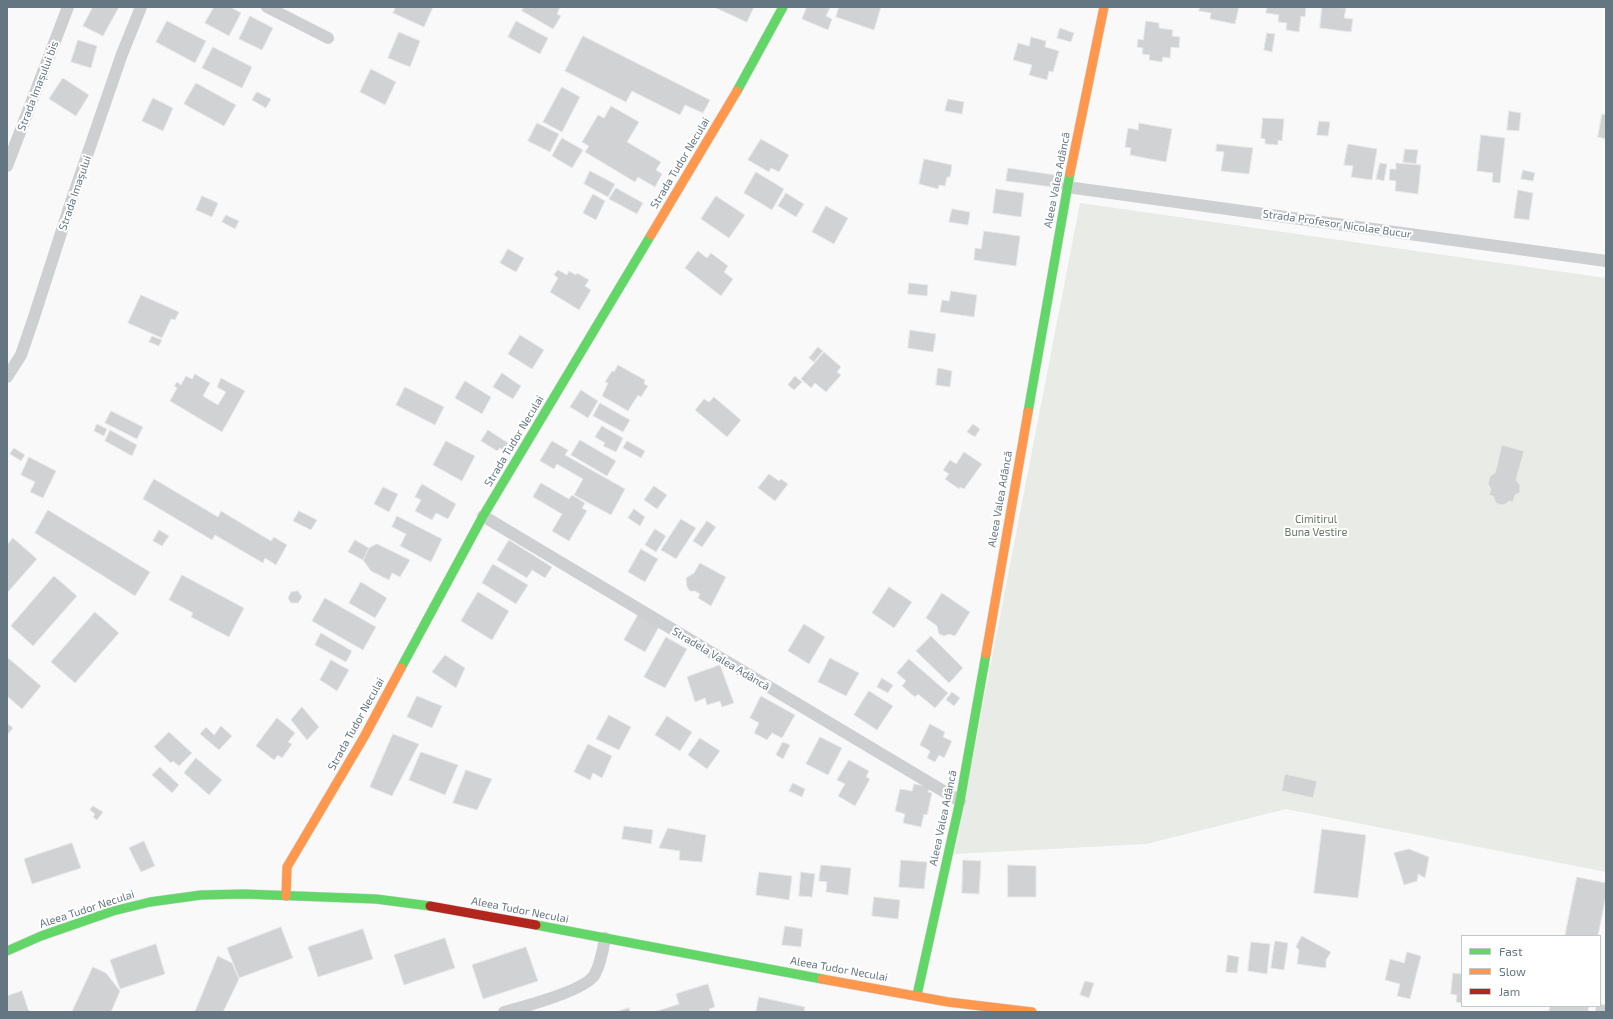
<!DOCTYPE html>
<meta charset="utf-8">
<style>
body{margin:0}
#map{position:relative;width:1613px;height:1019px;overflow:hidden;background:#f9f9f9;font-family:"Exo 2",sans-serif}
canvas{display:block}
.frame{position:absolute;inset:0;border:8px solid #657683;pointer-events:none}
.legend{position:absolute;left:1461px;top:935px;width:140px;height:72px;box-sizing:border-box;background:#fff;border:1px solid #c1c8cd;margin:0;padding:5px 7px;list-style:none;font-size:12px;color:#657683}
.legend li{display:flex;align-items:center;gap:8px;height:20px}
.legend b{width:20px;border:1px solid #c1c8cd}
</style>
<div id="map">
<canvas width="1613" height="1019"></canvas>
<div class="frame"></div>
<ul class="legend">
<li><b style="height:5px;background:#63d668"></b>Fast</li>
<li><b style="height:5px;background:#ff974d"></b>Slow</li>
<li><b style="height:5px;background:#b3261e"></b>Jam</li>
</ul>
</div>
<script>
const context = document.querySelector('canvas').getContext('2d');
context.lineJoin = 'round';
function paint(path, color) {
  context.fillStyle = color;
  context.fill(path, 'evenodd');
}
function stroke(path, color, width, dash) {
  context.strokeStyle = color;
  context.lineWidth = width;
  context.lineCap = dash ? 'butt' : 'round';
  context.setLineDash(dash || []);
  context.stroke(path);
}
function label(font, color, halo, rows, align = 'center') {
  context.font = font + ' "Exo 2",sans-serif';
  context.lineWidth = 4;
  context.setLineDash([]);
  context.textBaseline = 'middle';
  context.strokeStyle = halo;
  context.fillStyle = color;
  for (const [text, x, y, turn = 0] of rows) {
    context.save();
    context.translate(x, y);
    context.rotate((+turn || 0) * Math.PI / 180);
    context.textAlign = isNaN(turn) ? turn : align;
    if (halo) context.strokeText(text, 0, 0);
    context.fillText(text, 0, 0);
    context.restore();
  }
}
const green = new Path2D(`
 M1080,203L1606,278V872L1286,809L1146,844L954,854Z`);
const building = new Path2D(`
 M93,7H119L103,36L83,26Z
 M214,7H230L241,13L229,36L205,23Z
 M396,7H433L424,27L393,13Z
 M524,7H560L557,14L561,16L553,29L522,11Z
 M714,7H754L747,22Z
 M807,7L830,8L826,16L832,19L828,30L802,19Z
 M839,7H881L874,30L836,17Z
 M1200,7H1239L1235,24L1210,19L1211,13L1199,11Z
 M1267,7H1306L1305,17L1301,16L1299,32L1286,30L1287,23L1278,22L1279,15L1266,13Z
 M1322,7L1346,8L1344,18L1353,19L1351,32L1320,28Z
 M250,16L273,28L262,50L239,39Z
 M167,21L206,41L195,63L156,42Z
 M516,21L548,38L540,54L508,37Z
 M1146,21L1159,23V28L1173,30L1172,36L1180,37L1179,48L1171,47L1170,58L1163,57L1162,62L1149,60L1150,55L1142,54L1143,48L1137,47L1138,39L1143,40Z
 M1060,28L1074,33L1071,42L1057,38Z
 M399,32L420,41L410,67L388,58Z
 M1267,33L1275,34L1272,52L1264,50Z
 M583,36L710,100L703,113L685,105L680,115L632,91L626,102L565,71Z
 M1031,37L1046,41L1045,47L1059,51L1053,72L1049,71L1047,80L1029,75L1032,65L1013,60L1018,43L1029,46Z
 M78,40L97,46L91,68L71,62Z
 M213,47L252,67L242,88L202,68Z
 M371,69L396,82L385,105L360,92Z
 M63,78L89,95L76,116L49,99Z
 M196,83L236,105L224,126L184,104Z
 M562,87L580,97L562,132L543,122Z
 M257,92L271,99L266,108L252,100Z
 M153,98L173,108L163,131L142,121Z
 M948,99L964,102L962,114L945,111Z
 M611,106L639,122L627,142L661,162L656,170L662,174L655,187L638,177L635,182L585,152L589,146L582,142L598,115L604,118Z
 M1509,111L1521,113L1519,131L1507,130Z
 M1602,114L1606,115V139L1598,137Z
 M1263,118L1284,119L1282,141L1278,140V145L1265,144V139L1261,138Z
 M1319,121L1330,122L1328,136L1317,135Z
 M537,123L559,134L550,152L528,141Z
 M1139,123L1172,129L1166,162L1130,155L1131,148L1125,147L1128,128L1138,130Z
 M1481,135L1505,138L1500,183L1492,182L1493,173L1477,171Z
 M562,138L583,150L572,168L552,156Z
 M761,139L789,155L779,172L771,168L769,172L748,160Z
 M1217,144L1253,148L1249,174L1221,171L1224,152L1216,151Z
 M1348,144L1377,149L1372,180L1351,177L1353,166L1344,165Z
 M1405,149L1418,150L1416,164L1403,162Z
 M924,159L952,165L950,177H947L945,186L939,185L938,189L919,184Z
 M1380,163L1387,164L1384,181L1376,179Z
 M1396,163L1421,165L1418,194L1395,191L1396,181L1389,180L1390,169H1396Z
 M1008,168L1055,175L1053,187L1006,181Z
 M1523,170L1535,173L1533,181L1521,179Z
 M590,171L615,184L608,197L584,184Z
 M756,172L784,189L772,210L744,193Z
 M616,188L643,203L637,214L609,199Z
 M996,189L1024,193L1021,217L993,213Z
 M1518,190L1533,193L1529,220L1514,218Z
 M786,193L804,204L796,217L778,206Z
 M593,194L605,201L596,220L583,213Z
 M202,196L218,203L212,217L196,210Z
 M716,196L745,215L729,238L701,219Z
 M826,206L848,218L834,244L812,232Z
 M952,209L970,212L968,225L949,222Z
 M226,215L239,221L235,229L222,222Z
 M984,231L1020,236L1016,266L974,260L975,248L981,249Z
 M508,249L524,258L516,272L500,263Z
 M698,251L707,258L711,253L728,266L724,272L733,279L721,296L685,268Z
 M558,270L567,275L569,271L576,275L577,273L589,280L585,286L591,290L579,310L550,292L558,278L554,275Z
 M909,283L928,285L927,296L908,294Z
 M951,291L977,295L974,317L940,312L942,300L949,301Z
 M141,295L179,312L175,320L171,319L162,338L128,323Z
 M910,330L936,334L933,352L908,348Z
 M520,335L544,350L532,369L508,354Z
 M152,336L162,340L159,346L149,342Z
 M818,347L823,351L814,362L809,358Z
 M824,352L841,367L837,372L841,375L826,392L815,383L811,388L801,379Z
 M618,365L645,380L644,384L648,386L641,397L638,395L628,411L602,396L608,383L605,382L612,371L614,372Z
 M938,368L952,371L950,387L936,385Z
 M502,373L521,386L513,399L493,387Z
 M195,374L210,383L203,396L218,405L226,392L217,387L221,378L245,391L222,432L170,401L177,388L174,386L177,382L181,385L186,376L192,379Z
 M795,376L802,382L794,390L788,385Z
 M465,381L491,397L482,414L455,398Z
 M405,387L444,407L435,425L396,405Z
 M581,390L598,401L588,418L570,407Z
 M714,397L741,420L727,437L695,410L704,399L709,402Z
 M600,403L630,420L623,432L593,416Z
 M111,411L143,427L137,439L105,423Z
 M97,424L107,429L104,436L94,431Z
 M973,424L980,429L975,437L967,432Z
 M602,426L623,438L616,452L603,446L605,443L595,437Z
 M110,430L137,445L132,456L105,441Z
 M488,430L508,443L503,450L500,448L497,451L481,441Z
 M580,440L616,461L607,476L571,455Z
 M446,441L475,456L462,481L433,465Z
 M552,441L568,450L565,455L625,489L611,515L574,495L583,479L557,464L554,469L540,461Z
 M627,441L645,451L641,458L623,448Z
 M1502,445L1524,451L1516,480L1520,485V492L1515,495L1513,502L1509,501L1506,504L1501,505L1496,503L1493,496L1489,495L1491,489L1488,484L1490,476L1495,473Z
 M14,448L25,455L21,461L10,454Z
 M964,452L982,464L964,489L960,487L959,489L945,479L949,474L943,470L950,460L956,464Z
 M29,457L56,471L43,498L30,492L35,482L21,475Z
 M769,474L779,481L781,479L788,484L775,501L758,488Z
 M154,479L218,517L221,511L271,541L274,537L287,545L276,565L265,558L263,563L215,535L212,540L143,499Z
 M541,483L569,499L572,495L585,503L582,508L587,511L569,541L552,531L562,514L533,497Z
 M422,484L456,504L448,519L436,513L432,520L415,511L421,500L415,497Z
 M654,486L667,495L657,509L644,500Z
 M383,487L398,494L389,512L374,504Z
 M634,509L645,517L640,526L628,518Z
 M48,510L150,572L135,596L35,533Z
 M299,511L317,520L311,530L293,521Z
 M397,516L442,539L431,562L400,546L406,534L392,527Z
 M681,519L696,528L676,559L661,550Z
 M707,521L716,527L702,547L693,541Z
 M655,529L666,536L656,552L645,545Z
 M159,530L169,536L162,546L153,541Z
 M13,538L37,559L7,593V545Z
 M355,540L369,548L363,560L348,552Z
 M509,540L552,567L545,578L532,570L527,578L497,560Z
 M377,544L410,560L400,577L392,573L389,580L371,571L363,560L369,548Z
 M641,549L658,559L645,582L628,572Z
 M700,563L726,577L711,606L698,598L700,594L695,591H690L687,587L686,578L694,573Z
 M493,564L528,585L516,604L482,583Z
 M182,575L244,608L229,637L191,617L193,613L169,600Z
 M54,576L77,596L33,646L11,626Z
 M361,582L387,598L375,618L349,603Z
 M889,587L912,602L894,628L872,613Z
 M298,591L302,597L298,603H291L288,598L291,592Z
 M478,592L509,611L492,640L461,621Z
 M942,593L970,612L955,636L949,634L944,636L939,634L937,626L926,618Z
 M325,598L376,627L363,650L312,621Z
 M95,612L119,633L75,683L51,662Z
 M639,613L660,625L645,652L624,640Z
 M804,624L825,637L809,664L788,651Z
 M321,633L352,651L346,662L315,645Z
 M931,636L963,668L949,683L916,651Z
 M666,637L687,649L665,688L644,677Z
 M445,655L465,668L456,688L432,672Z
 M7,657L41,686L22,709L7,696Z
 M830,658L859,673L846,696L818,682Z
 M909,659L948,693L935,708L918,694L915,697L902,686L906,681L897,673Z
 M331,660L349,670L337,691L320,680Z
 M720,665L734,703L722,707L720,701L707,705L705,698L695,702L687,677Z
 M882,678L893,685L888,693L877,687Z
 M869,691L893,706L877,730L854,715Z
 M952,692L960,698L954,706L946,700Z
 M417,696L442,706L432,728L407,717Z
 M761,696L795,715L782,738L772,733L767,740L754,733L759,723L750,718Z
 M302,707L319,727L307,740L291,720Z
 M609,715L631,727L619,750L596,739Z
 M667,716L692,732L680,751L655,735Z
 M277,718L295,733L288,742L292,744L282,758L278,755L274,760L256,746Z
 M7,723L13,728L7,735Z
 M930,724L945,732L943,737L952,741L944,758L939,755L935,762L927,758L930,751L920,745Z
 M221,726L232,736L219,750L200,734L206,727L214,735Z
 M169,732L192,753L179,766L173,761L171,763L154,747Z
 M393,734L419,744L392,796L370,787Z
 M820,737L842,748L828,775L806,764Z
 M700,738L720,751L707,769L688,755Z
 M783,742L790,745L783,759L776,755Z
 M588,744L612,756L602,778L593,773L590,780L574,772Z
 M421,752L458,765L445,795L409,780Z
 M196,758L222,780L209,795L184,773Z
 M849,760L869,771L866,777L870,779L855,806L838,796L845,784L837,780Z
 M160,767L179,785L172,793L152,775Z
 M466,770L492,779L477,810L453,803Z
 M1285,774L1317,781L1313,798L1282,791Z
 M793,783L805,789L802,797L789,791Z
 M914,784L930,787L928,792L932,793L927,815L924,814L921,827L903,823L905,814L895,811L900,789L912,791Z
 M93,806L103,812L97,820L93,817L95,814L90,810Z
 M624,826L653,830L651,844L622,839Z
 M668,828L706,835L702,862L679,860L680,851L659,848Z
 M1322,829L1366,835L1358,898L1314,893Z
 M144,841L155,866L141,872L129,848Z
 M72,843L81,868L32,884L24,859Z
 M1409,849L1429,857L1425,878L1418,874L1417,881L1404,885L1394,853Z
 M901,860L927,862L924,889L899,887Z
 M963,860L981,861L979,894L962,893Z
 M821,865L851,868L848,895L826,892L827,882L819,881Z
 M1008,865L1036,866V897H1008Z
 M759,872L792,876L789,900L756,895Z
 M801,872L815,874L812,897L799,896Z
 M1577,877L1606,883V895L1598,936H1565Z
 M874,897L900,900L898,919L872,916Z
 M785,926L803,929L801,947L782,945Z
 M281,927L293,958L239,978L227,948Z
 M363,929L373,959L318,977L308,947Z
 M1302,936L1331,952L1326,960V968L1297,964L1299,950L1296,947Z
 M445,938L455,968L404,985L394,955Z
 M1275,941L1288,943L1284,970L1271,968Z
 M1251,942L1270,944L1267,974L1248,971Z
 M156,944L165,974L120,989L110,960Z
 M526,947L538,981L483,999L472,965Z
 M1407,952L1421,956L1410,999L1397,996L1400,984L1385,980L1390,959L1404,963Z
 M1228,955L1239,957L1237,973L1226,972Z
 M218,956L232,963L239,979L223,1012H195Z
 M93,967L106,973L120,991L111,1012H72Z
 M1453,973L1462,974V1003L1456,1002L1457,995L1451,994Z
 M1085,981L1094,983L1089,998L1080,995Z
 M708,984L715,1007L709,1009L710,1012H654L679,1004L676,994Z
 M22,991L29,1012H7V996Z
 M759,997L805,1007L804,1012H756Z
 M1600,1004L1606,1005V1012H1595L1596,1006H1600Z
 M1550,1006H1589L1588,1012H1549Z
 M629,1008L630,1012H616Z`);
const street = new Path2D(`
 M267,7L328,38
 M7,166L68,7
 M1067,187L1606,261
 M7,377L21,355L34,317L71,202L122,54L141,7
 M483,516L960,801
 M504,1012C523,1007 587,990 595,974C601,963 603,950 605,938`);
const fast = new Path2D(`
 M737,91L783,7
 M1028,412L1070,173
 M401,668L483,516L651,235
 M536,925L822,979
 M7,951L41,936L113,911L150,902L201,895L244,894L376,899L430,906
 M917,995L960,801L986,654`);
const slow = new Path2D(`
 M1070,173L1104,7
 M651,235L737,91
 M986,654L1028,412
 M286,896L287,867L364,737L401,668
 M822,979L948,1002L1032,1012`);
const jam = new Path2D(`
 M430,906L536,925`);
const streetNames = [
 ["Strada Imașului bis",38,86,-69],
 ["Strada Tudor Neculai",680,163,-59],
 ["Aleea Valea Adâncă",1057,180,-79],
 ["Strada Imașului",75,193,-71],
 ["Strada Profesor Nicolae Bucur",1337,224,8],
 ["Strada Tudor Neculai",514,441,-59],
 ["Aleea Valea Adâncă",1000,499,-80],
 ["Stradela Valea Adâncă",721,659,31],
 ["Strada Tudor Neculai",356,724,-61],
 ["Aleea Valea Adâncă",943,818,-78],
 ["Aleea Tudor Neculai",87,909,-18],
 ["Aleea Tudor Neculai",520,910,11],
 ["Aleea Tudor Neculai",839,969,10]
];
const parkNames = [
 ["Cimitirul",1316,519],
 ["Buna Vestire",1316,532]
];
paint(green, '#e8ebe6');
paint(building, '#d0d2d3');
stroke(building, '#e8e8e8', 1);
stroke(fast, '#d5d6d7', 10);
stroke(slow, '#d5d6d7', 10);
stroke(jam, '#d5d6d7', 10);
stroke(street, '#cecfd0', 12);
stroke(fast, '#63d668', 9);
stroke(slow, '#ff974d', 9);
stroke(jam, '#b3261e', 9);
label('11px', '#657683', '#fff', streetNames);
label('11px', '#687a64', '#fff', parkNames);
</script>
